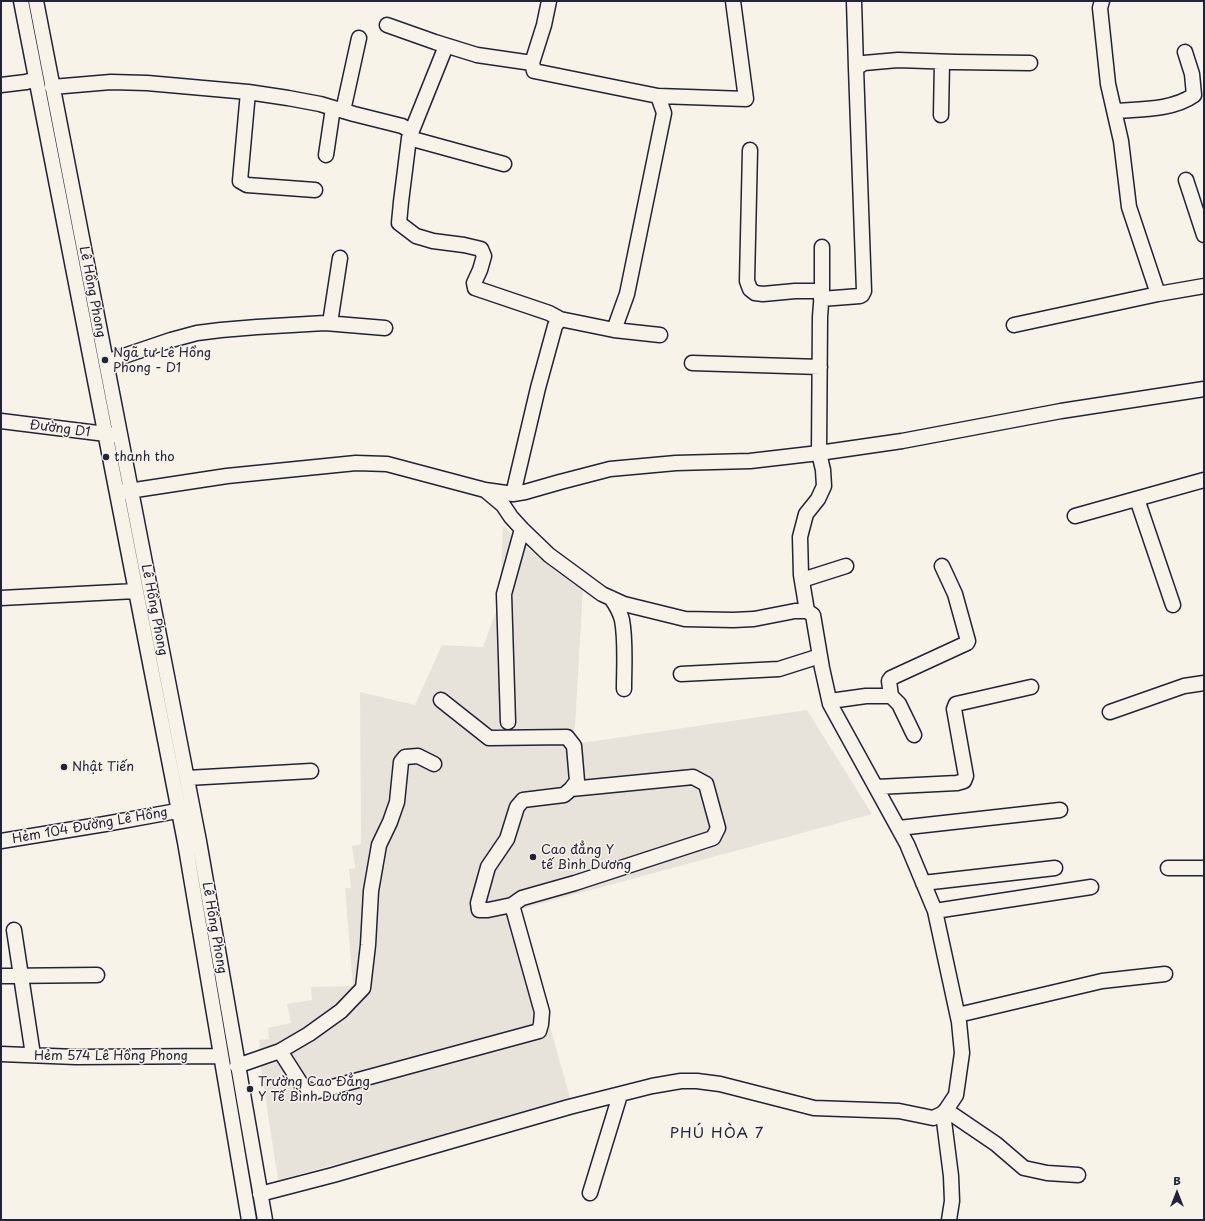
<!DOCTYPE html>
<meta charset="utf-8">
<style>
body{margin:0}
#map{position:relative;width:1205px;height:1221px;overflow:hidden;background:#f7f3e8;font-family:"Playpen Sans",sans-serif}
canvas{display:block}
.frame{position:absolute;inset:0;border:2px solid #22223b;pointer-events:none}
.north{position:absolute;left:1157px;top:1173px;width:40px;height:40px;-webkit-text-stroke:3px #f7f3e8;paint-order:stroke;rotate:0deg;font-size:11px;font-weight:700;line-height:16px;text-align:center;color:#22223b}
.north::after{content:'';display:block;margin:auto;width:14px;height:18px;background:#22223b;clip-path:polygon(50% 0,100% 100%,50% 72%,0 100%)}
</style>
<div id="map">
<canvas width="1205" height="1221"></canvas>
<div class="frame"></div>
<div class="north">B</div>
</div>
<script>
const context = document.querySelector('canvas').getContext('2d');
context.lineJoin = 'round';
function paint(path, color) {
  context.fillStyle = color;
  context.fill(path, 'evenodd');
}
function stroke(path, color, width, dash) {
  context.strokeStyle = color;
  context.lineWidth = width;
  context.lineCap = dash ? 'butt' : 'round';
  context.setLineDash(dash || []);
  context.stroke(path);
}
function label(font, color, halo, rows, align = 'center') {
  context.font = font + ' "Playpen Sans",sans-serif';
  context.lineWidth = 3;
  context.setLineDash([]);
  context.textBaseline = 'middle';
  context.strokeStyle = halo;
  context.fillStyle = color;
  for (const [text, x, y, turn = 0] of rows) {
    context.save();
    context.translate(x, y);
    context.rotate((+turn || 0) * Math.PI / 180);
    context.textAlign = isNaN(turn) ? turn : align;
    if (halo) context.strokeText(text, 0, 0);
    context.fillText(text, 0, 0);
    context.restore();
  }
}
const built = new Path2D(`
 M503,526L534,554L557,572L583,588L574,744L807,710L872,814L517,910L571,1101L278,1180L261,1069L259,1040L269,1039L268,1028L291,1023L287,1004L312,1000L311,987L353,986L345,888H351L349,869L355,868L352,846L361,844L360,692L415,705L442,645L483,647L500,600Z`);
const minor = new Path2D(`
 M21,1L185,842L249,1220
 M36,1L199,841L265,1220
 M549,1L544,25L532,63L534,71L658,96L664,113L627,294L614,330
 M854,1L856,68
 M1102,1L1100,8L1108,84L1121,141L1129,207L1158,294L1204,286
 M387,25L435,42L477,55L532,63
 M446,46L409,138L401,202L399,223L416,236L433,241L464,245L481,249L484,256L480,270L474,283L475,288L549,313L560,319
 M1,85L26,82L36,79
 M52,87L111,82L147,83L248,92L288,98L320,104L354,114L402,126L411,131
 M248,92L240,181L247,185L315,190
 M658,96L746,99L733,1
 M343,111L359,38
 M1115,111C1141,109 1173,110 1194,95L1192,74L1185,52
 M941,115L942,62
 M409,138L504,164
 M750,150L747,281L750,289L755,293L763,294L795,291H822L820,317L819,453L823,470L824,486L818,499L806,514L800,537L801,575L807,611
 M326,155L333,108
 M1186,180L1204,235
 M822,247V291
 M821,299L860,296L862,295L864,291L856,68L864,63L898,60L955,62L1030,63
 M330,323L340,258
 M1014,325L1158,294
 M106,362L171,340L197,333L221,330L257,327L325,323L385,328
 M692,363L820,367
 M1,421L114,435
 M122,492L227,476L356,463L387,464L485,490L513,494L525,492L560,482L610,469L676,463L750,461L819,453L902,441L1061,411L1204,389
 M513,494L538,388L555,326L560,319L614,330L660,335
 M1137,499L1173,605
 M1075,516L1204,480
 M802,580L846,566
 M1,598L136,591
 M611,598C616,605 620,612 622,620C626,641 624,667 624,689
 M681,674L779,669L820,656
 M891,696L889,681L891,678L967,643L968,641L955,594L942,566
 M441,700L489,738L567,737L574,746L577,781L571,789L564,795L523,800L517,807L507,839L488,867L478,903L479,910H488L512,905
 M830,701L866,696H891L899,704L914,735
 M1110,712L1184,686L1204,683
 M508,722L504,594L522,529
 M187,778L311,771
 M877,787L957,783L964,781L966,776L954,709L956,704L1031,687
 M899,828L1060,810
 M1,841L105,824L188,809
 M1168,868H1204
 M923,883L1055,868
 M935,911L1091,887
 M14,930L33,1055
 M1,976L97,975
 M958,1015L1102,981L1165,974
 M280,1051L303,1087L314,1092L539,1031L541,1024L542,1012L512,905L522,898L575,883L713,838L718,828L706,784L693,777L571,789
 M1,1054L76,1057L221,1056
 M237,1066L280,1051L309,1034L341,1011L363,988L368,945L371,891L379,845L390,822L397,802L401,762L405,757L418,756L434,764
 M946,1110L996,1144L1024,1168L1047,1173L1078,1175
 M942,1114L944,1121L951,1176L952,1201L949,1220
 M590,1193L620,1095
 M260,1194L333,1175L569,1107L652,1086L681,1081H697L720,1084L814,1108L899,1111L933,1118L942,1114L946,1110L956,1095L962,1053L959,1022L935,911L907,844L830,704L822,668L813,615L807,611H795L754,619L733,620L685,619L624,604L602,594L549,555L522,529L511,517L503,505L485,490`);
const markers = [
 [105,360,4,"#22223b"],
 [106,457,4,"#22223b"],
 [64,767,4,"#22223b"],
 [533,857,4,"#22223b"],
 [250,1089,4,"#22223b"]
];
const streetNames = [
 ["Lê Hồng Phong",92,292,79],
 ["Đường D1",60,429,7],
 ["Lê Hồng Phong",154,610,79],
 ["Hẻm 104 Đường Lê Hồng",90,826,-10],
 ["Lê Hồng Phong",214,928,80],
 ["Hẻm 574 Lê Hồng Phong",111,1056]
];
const poiNames = [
 ["Ngã tư Lê Hồng",113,353],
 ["Phong - D1",113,368],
 ["thanh tho",114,457],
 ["Nhật Tiến",72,767],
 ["Cao đẳng Y",541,850],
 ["tế Bình Dương",541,865],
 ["Trường Cao Đẳng",258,1082],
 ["Y Tế Bình Dương",258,1097]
];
const quarterNames = [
 ["PHÚ HÒA 7",717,1134]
];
paint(built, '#e7e3db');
stroke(minor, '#22223b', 17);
stroke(minor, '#f7f3e8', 14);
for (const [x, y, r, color] of markers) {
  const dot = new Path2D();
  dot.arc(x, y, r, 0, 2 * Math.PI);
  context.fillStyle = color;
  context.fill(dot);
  stroke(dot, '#f7f3e8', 1.5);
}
label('13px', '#22223b', '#f7f3e8', streetNames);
label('13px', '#22223b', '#f7f3e8', poiNames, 'left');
context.letterSpacing = '1px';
label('15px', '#22223b', '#f7f3e8', quarterNames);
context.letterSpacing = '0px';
</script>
